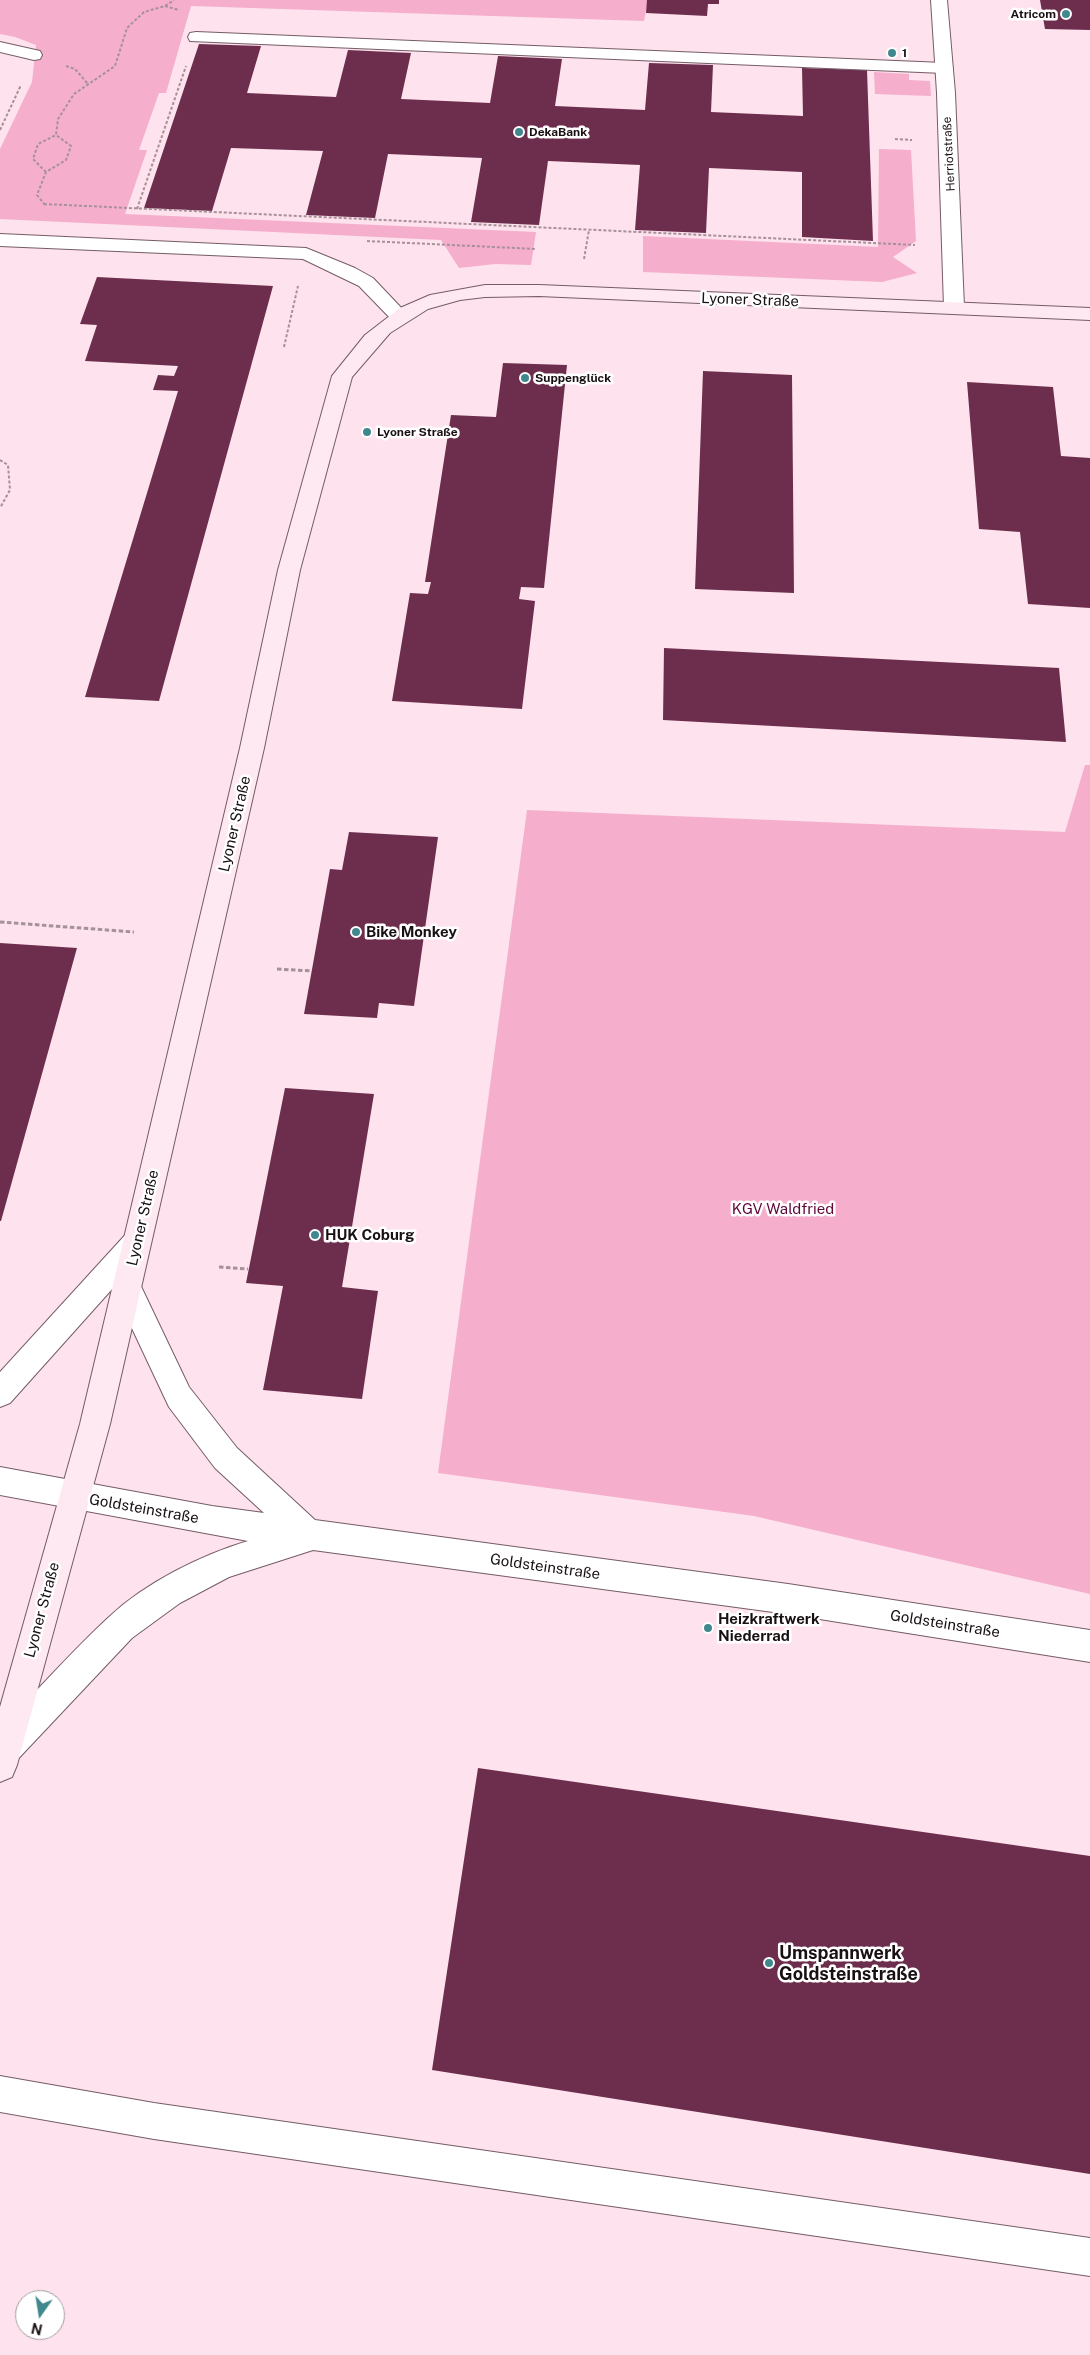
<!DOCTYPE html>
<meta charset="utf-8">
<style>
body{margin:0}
#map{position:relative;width:1090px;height:2355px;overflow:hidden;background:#fee2ed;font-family:"Public Sans",sans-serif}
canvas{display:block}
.north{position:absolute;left:15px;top:2290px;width:50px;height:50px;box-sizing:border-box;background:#fff;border:1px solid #a39fa1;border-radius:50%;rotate:193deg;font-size:14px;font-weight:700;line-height:20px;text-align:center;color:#191014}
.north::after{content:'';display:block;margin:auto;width:18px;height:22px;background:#40888d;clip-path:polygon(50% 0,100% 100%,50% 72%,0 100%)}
</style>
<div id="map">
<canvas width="1090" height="2355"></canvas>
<div class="north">N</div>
</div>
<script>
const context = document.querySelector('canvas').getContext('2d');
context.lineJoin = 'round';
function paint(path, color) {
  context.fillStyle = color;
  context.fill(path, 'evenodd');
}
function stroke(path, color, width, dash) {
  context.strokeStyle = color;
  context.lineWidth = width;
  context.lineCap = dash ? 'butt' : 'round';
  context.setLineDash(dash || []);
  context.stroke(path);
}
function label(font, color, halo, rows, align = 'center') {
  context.font = font + ' "Public Sans",sans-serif';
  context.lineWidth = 5;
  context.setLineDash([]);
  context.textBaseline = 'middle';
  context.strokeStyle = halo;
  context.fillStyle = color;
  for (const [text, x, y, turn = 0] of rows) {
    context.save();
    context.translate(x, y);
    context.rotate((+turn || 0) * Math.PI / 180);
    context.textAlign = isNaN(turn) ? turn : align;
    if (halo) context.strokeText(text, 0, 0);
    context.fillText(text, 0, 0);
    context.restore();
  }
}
const green = new Path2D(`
 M0,0H648L644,21L191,6L166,93H159L139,150H147L125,214L536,232L531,265L495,264L459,268L441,240L0,219V149L32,82L36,45L15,37L0,34Z
 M874,72L909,74V80L930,81L931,96L875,94Z
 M879,149L911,150L916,241L893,257L917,273L882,282L643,272V236L878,247Z
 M1085,765H1090V1594L754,1516L438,1473L527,810L1065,832Z`);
const building = new Path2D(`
 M647,0H719V4H708L707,16L646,13Z
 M1040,0H1090V30L1045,29Z
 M199,44L261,46L247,93L336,97L348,50L411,53L401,99L490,103L498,56L562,59L555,106L645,110L649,63L713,65L711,112L803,116L802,68L867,70L873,241L802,237V172L709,168L706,233L635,230L640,165L548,161L539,225L471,222L482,158L388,154L375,218L306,215L323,151L231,148L212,211L144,208Z
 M97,277L273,286L159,701L85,697L178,391L153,390L158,375L174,376L178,366L85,361L97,325L80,324Z
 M503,363L567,365L544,588L521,587L519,599L535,601L522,709L392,701L410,593L428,594L431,582H425L451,415L496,417Z
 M703,371L792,375L794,593L695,589Z
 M967,382L1053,387L1061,456L1090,458V608L1028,604L1020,532L979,529Z
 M664,648L1059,668L1066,742L663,720Z
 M349,832L438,837L414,1006L379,1003L377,1018L304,1014L330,869L342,870Z
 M0,943L77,948L1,1221H0Z
 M285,1088L374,1094L342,1287L378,1291L362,1399L263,1390L283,1286L246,1283Z
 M478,1768L1090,1856V2174L432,2070Z`);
const pathFar1 = new Path2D(`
 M165,6L179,10
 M66,66L75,69L88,84
 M0,130L21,85
 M895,139L912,140
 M46,172L33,159L38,144L56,135L58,119L74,94L115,66L127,28L144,12L165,6L174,0
 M44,204L915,245
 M45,205L37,195L46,172L66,160L71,146L56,135
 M137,209L186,66
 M367,241L536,249
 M584,259L589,230
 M284,347L298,286
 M0,460L8,465L10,490L0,508`);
const path = new Path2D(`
 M0,922L134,932
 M277,969L312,971
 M219,1267L248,1269`);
const service = new Path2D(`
 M196,32L944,63L950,64L953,68L950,72L944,73L190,41L188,37L190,33Z
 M0,2076L154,2103L1090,2238V2276L154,2139L0,2112Z`);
const minor = new Path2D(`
 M931,0H947L955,93L964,307L961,311L954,313L947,311L944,307L937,93Z
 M0,42L40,51L42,55L40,59L34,60L0,52Z
 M0,234L306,248L355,268L373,278L409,316L406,320L399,322L392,320L359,286L303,259L0,246Z`);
const tertiary = new Path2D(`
 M137,1230L147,1233L151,1242L147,1251L125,1275L137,1278L189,1387L237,1448L315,1520L788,1584L1090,1630V1662L788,1614L313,1550L229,1577L180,1603L132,1638L16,1761L4,1765L0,1764V1729C36,1692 71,1652 109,1617C145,1583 201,1555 248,1541L0,1495V1467L212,1506L264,1513L215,1468L169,1407L113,1288L10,1403L0,1407V1372L127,1233Z`);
const secondary = new Path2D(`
 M485,285H539L1090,308V320L539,296L485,297L460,300L428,309L390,333L352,377L300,570L264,748L110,1424L17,1765L12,1777L0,1782V1707L80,1424L240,748L278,570L332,376L365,335L400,308L430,295Z`);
const markers = [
 [1066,14,5,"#40888d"],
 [892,53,5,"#40888d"],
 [519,132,5,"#40888d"],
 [525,378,5,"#40888d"],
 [367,432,5,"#40888d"],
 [356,932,5,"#40888d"],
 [315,1235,5,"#40888d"],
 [708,1628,5,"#40888d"],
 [769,1963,5,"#40888d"]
];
const farPoinames = [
 ["Atricom",1056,14,"right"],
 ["1",902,53],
 ["DekaBank",529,132],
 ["Suppenglück",535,378],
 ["Lyoner Straße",377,432]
];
const farStreetnames = [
 ["Herriotstraße",949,154,-93]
];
const streetNames = [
 ["Lyoner Straße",750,300,2],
 ["Lyoner Straße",235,824,-77],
 ["Lyoner Straße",143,1218,-77],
 ["Goldsteinstraße",144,1509,10],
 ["Goldsteinstraße",545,1567,8],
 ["Lyoner Straße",42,1610,-75],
 ["Goldsteinstraße",945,1624,9]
];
const poiNames = [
 ["Bike Monkey",366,932],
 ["HUK Coburg",325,1235],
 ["Heizkraftwerk",718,1619],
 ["Niederrad",718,1636]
];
const parkNames = [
 ["KGV Waldfried",783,1209]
];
const nearPoinames = [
 ["Umspannwerk",779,1953],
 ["Goldsteinstraße",779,1974]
];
paint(green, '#f5aecc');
paint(building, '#6d2e4d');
stroke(service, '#745c66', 2);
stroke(minor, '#745c66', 2);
stroke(tertiary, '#745c66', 2);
stroke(secondary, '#745c66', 2);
stroke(pathFar1, '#a6919a', 2, [3, 2]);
stroke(path, '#a6919a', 3, [4.5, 2.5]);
paint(service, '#fff');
paint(minor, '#fff');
paint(tertiary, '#fff');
paint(secondary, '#fee9f2');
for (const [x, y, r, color] of markers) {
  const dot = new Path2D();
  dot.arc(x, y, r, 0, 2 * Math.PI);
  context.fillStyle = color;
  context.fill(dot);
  stroke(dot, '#fff', 2);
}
label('bold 12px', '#191014', '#fff', farPoinames, 'left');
label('12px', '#191014', '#fff', farStreetnames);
label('15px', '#191014', '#fff', streetNames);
label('bold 15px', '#191014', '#fff', poiNames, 'left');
label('15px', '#5f063b', '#fff', parkNames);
label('bold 18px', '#191014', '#fff', nearPoinames, 'left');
</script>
